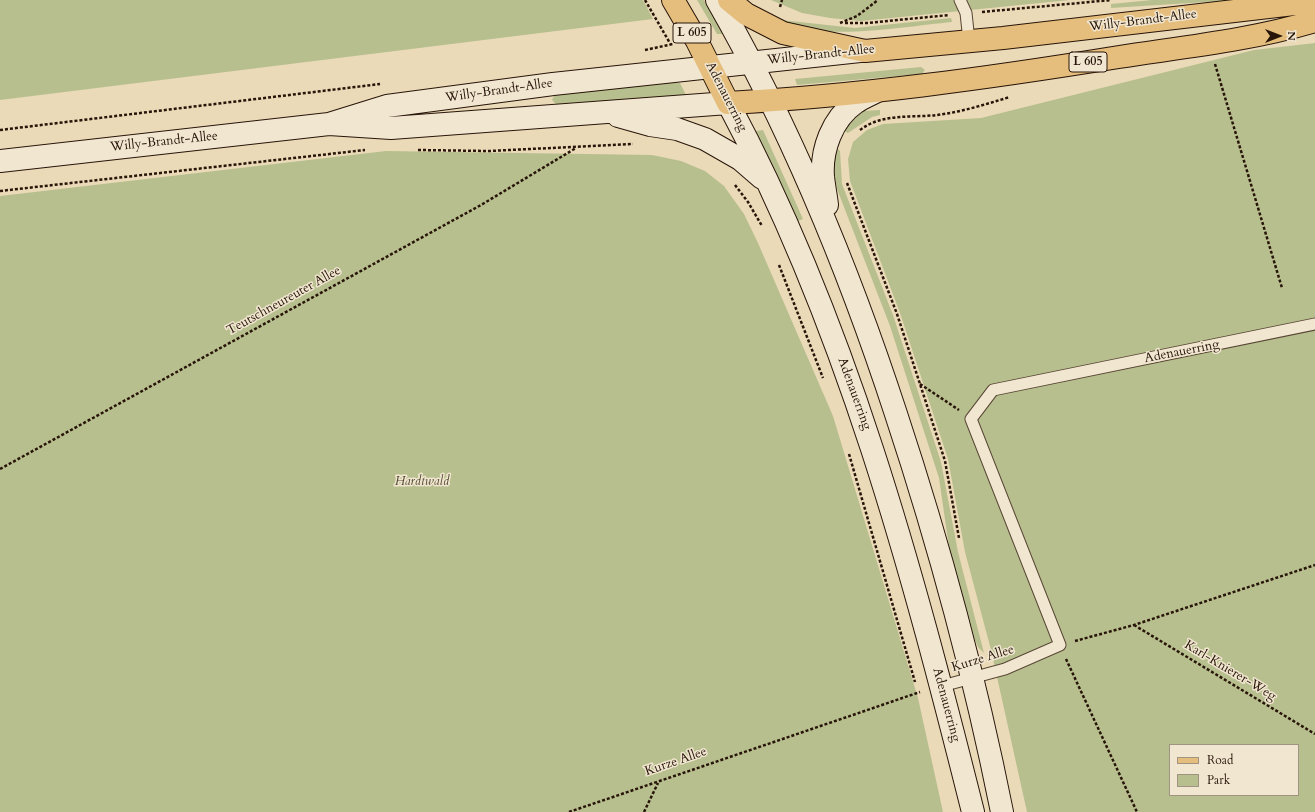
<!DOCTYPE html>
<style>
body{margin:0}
#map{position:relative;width:1315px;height:812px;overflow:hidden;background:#eadab8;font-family:Cardo,serif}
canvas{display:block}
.legend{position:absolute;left:1169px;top:744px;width:130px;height:52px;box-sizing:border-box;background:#f1e7d1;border:1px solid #a19381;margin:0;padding:5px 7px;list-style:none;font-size:12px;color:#281509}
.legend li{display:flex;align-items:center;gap:8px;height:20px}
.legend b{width:20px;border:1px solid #a19381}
.north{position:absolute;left:1259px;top:16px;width:40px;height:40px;-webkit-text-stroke:3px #f1e7d1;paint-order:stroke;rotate:90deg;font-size:11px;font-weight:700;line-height:16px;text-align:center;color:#281509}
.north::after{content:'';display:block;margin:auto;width:14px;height:18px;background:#281509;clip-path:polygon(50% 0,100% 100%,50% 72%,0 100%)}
</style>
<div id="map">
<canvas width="1315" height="812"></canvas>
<ul class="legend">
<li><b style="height:5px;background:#e5bd7c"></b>Road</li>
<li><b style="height:11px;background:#b8bf8e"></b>Park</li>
</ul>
<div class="north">N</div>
</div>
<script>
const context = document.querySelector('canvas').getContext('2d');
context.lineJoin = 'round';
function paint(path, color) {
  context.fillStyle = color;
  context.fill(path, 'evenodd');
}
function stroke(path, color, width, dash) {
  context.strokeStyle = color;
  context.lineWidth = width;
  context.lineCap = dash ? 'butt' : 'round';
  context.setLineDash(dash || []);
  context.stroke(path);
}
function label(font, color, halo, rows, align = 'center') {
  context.font = font + ' Cardo,serif';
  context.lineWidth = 3;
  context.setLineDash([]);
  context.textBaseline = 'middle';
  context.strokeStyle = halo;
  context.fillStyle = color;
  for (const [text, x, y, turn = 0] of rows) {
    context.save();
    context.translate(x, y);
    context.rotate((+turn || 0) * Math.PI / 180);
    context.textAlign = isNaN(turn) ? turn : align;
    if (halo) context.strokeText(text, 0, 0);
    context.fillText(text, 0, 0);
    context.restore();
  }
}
const green = new Path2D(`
 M0,0H643L653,19L0,100Z
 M697,0H704L724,34H717Z
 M771,0H1070L861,21L830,18L802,13Z
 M1152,0H1238L1111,8V4Z
 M951,18L952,22C907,26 819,43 781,20L855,28Z
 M1315,43V812H1027L991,650L965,552L948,459L900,313L850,181L848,159L853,142L867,130L883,124L981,118L1254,50ZM1170,745H1298V795H1170Z
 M921,67L925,70L922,74L797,85L795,79Z
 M663,82L680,83L686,95L556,104L552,100L555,94Z
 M880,110V115L872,117L848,133L844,131L853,119L864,111Z
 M763,130L803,219L798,221L756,131Z
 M836,147L840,151L842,184L893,315L941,462L958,552L984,653L978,647L972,634L949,547L939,478L890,326L837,189L833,172Z
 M386,151L652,155L681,161L705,171L724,186L744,214L758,243L833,416L918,698L943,812H0V196Z`);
const path = new Path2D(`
 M645,0L671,45
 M780,7L782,0
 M982,12L1111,0
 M840,23L857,16L878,0
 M845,23H868L949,15
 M645,50L673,44
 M1215,64L1282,288
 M0,130L380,84
 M860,130C882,113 911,118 937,115C962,112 986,104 1010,97
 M418,150L489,151L633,144
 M847,183L897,314L920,384L945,461L959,538
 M735,185L748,202L762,226
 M0,191L365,150
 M779,265L823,378
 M920,384L959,410
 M849,454L915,682
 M0,469L481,205L576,148
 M1134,625L1315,734
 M1075,641L1134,625L1315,565
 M1066,659L1137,812
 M569,812L920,692
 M644,812L658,783`);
const lane = new Path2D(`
 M960,0L966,13L969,41
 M942,686L1005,669L1060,645L971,419L993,390L1315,324`);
const secondary = new Path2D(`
 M717,0C792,131 849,270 896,414C939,544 975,677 1002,812
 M618,116L650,125L677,129L705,139L740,159L762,178
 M329,124L391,128L728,103C847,325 912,569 973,812
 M0,161L329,124L387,106L553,84L860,51
 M827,205C826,196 824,186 823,177C821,150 832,119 855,103C862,98 870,95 877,91`);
const primary = new Path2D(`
 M673,0L697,41L728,103C859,96 989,78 1119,57C1184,47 1252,40 1315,21
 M729,0L746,14L783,33L865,51L1003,38L1294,4L1315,3`);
const shields = [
 [692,33,38],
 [1088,62,38]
];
const shieldNames = [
 ["L 605",692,33],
 ["L 605",1088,62]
];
const streetNames = [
 ["Willy-Brandt-Allee",1143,21,-7],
 ["Willy-Brandt-Allee",821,55,-6],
 ["Willy-Brandt-Allee",499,91,-8],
 ["Adenauerring",726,97,63],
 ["Willy-Brandt-Allee",164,142,-6],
 ["Teutschneureuter Allee",284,301,-29],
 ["Adenauerring",1182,352,-11],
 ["Adenauerring",854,394,70],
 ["Kurze Allee",983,659,-17],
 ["Karl-Knierer-Weg",1230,671,31],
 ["Adenauerring",946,705,75],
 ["Kurze Allee",676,762,-19]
];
const parkNames = [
 ["Hardtwald",422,482]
];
paint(green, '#b8bf8e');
stroke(lane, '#584635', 13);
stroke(secondary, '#281509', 24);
stroke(primary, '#281509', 24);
stroke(path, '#281509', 2.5, [3, 2]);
stroke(lane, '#f1e7d1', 11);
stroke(secondary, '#f1e7d1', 22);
stroke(primary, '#e5bd7c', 22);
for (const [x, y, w] of shields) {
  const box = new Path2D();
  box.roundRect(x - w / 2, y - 10, w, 20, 3);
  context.fillStyle = '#f1e7d1';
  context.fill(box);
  stroke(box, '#281509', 1);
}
label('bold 12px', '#281509', null, shieldNames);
label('13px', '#281509', '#f1e7d1', streetNames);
label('italic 13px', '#534831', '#f1e7d1', parkNames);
</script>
